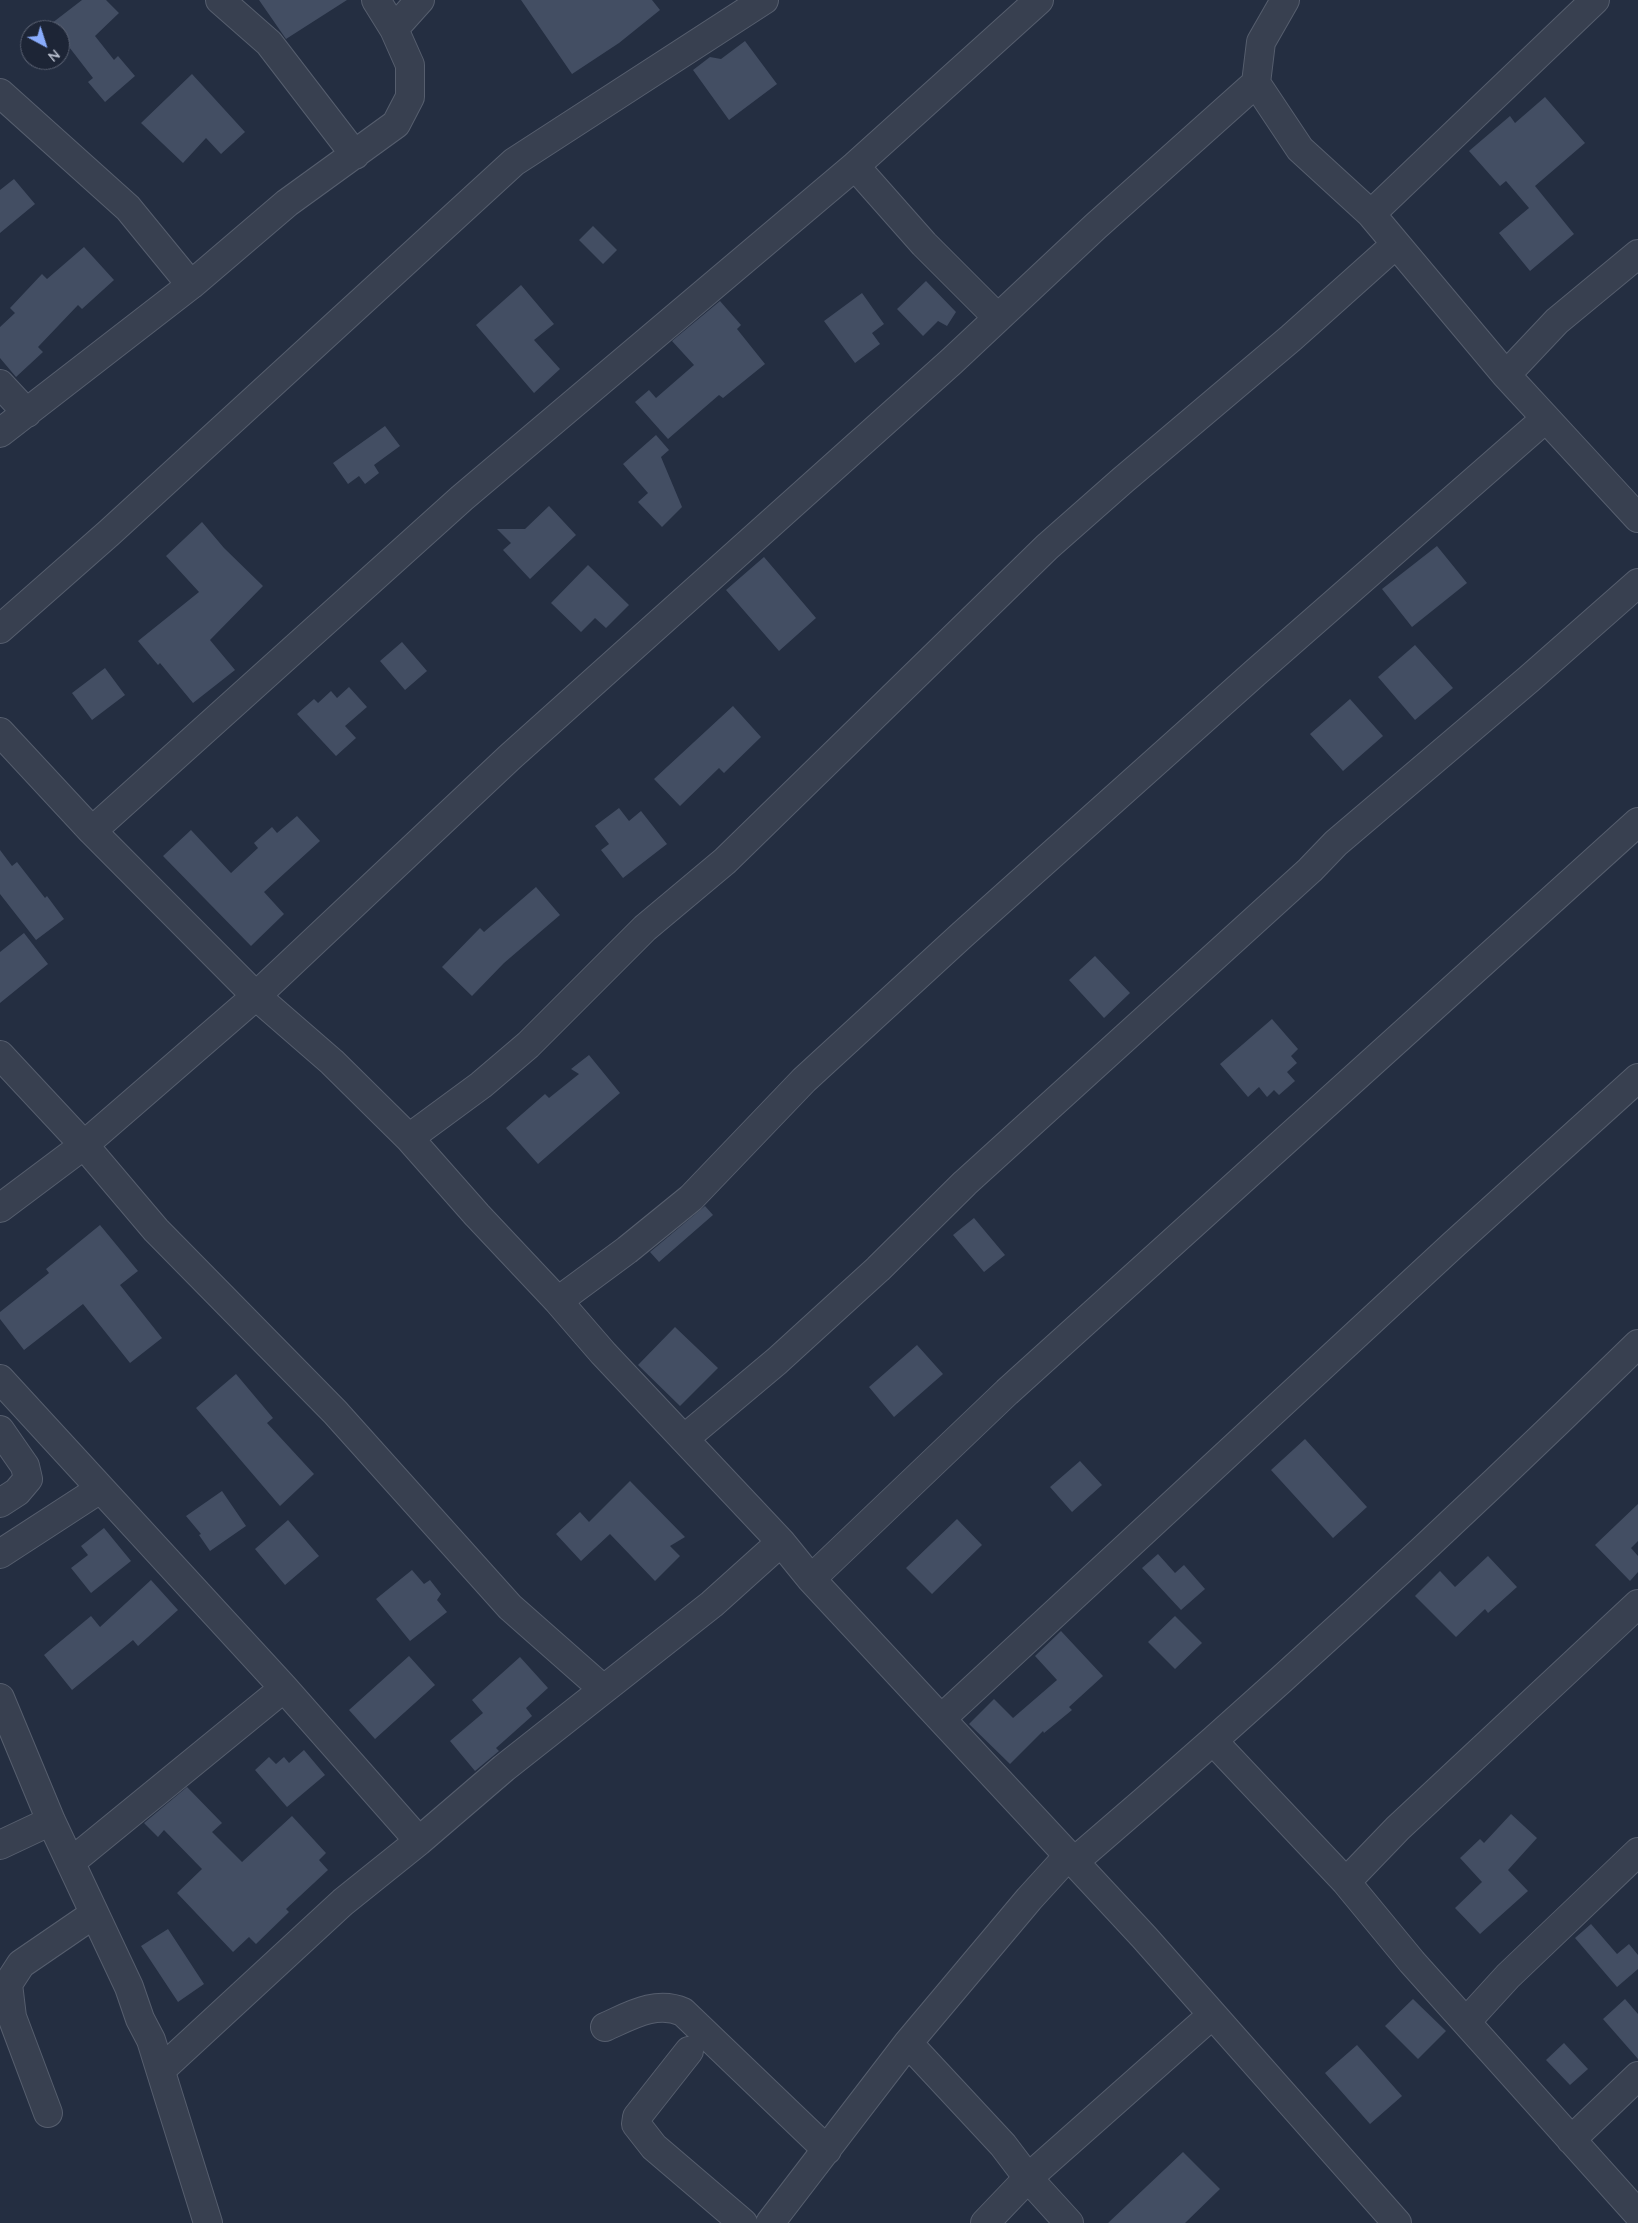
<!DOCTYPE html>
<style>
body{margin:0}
#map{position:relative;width:1638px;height:2223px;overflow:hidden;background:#242e41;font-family:Quicksand,sans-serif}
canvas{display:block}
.north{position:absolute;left:20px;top:20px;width:50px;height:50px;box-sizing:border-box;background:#1d2536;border:1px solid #5a6172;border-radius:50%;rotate:140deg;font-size:14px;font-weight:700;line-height:20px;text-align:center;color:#b5bccb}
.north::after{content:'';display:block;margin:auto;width:18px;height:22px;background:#89acfc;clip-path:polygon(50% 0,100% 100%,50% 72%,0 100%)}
</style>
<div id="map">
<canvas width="1638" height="2223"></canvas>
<div class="north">N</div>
</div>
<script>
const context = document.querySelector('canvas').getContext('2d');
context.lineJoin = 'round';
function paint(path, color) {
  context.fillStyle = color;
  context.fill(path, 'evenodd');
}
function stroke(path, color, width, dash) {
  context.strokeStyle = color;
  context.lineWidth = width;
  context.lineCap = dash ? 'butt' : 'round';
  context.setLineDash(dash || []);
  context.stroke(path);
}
const building = new Path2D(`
 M82,0H106L119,13L95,36L114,60L118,56L135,76L105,102L88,82L93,78L66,43L60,46V30H43Z
 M259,0H347L286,39Z
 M521,0H652L660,10L619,43L572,74Z
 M745,41L777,84L729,120L693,70L710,57L721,59Z
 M192,74L245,132L221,154L206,138L183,163L141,123Z
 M1545,97L1585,143L1535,186L1574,234L1530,271L1499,233L1529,208L1506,181L1500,186L1469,151L1510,116L1515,123Z
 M14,179L35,204L0,233V190Z
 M593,226L617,250L603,264L579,240Z
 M84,247L114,280L82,309L78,305L38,347L43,352L16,377L0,358V327L15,313L10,308L42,274L47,279Z
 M926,281L956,312L947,326L938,321L923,336L897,309Z
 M521,285L554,324L534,340L560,369L534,393L476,325Z
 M862,293L884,324L872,333L880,344L855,363L824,321Z
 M720,301L741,325L737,329L765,364L723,398L719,395L668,439L635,402L649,390L656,398L694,365L672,341Z
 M385,426L400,446L374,465L379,473L365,484L359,476L348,484L333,463Z
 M656,435L669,450L661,457L682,507L662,527L638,502L648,493L623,464Z
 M549,506L576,535L530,579L503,550L511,543L497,529H525Z
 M202,522L224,548L263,586L210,640L235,670L193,703L160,663L158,665L138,641L199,592L166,556Z
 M1437,546L1467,583L1412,627L1382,589Z
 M764,557L816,618L779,651L726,590Z
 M588,565L629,605L606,628L595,618L581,632L551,603Z
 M402,642L427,671L405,690L380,661Z
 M1415,645L1453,688L1415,720L1378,677Z
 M105,668L125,695L92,720L72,693Z
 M349,687L367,707L345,726L356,738L336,756L297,714L314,699L318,703L331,691L337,698Z
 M1350,699L1383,736L1343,771L1310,734Z
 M733,706L761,737L724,773L719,768L680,806L654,779Z
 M619,808L629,821L641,811L667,844L623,878L601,850L609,844L595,826Z
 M297,816L320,841L264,892L284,914L251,946L163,856L191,830L231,873L258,848L254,843L272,827L277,833Z
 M0,850L12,866L17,862L45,898L47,896L64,919L36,940L0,894Z
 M536,887L560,915L504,963L472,996L442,967L480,928L484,932Z
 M24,933L48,964L0,1003V952Z
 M1095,956L1130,993L1104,1018L1069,980Z
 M1272,1019L1298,1049L1291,1056L1297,1063L1287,1072L1295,1081L1279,1095L1274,1090L1267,1097L1259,1087L1248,1097L1220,1064Z
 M589,1055L620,1093L538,1164L506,1128L545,1094L549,1098L579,1074L571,1069Z
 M705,1206L713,1215L659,1262L650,1252Z
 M974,1218L1005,1255L984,1272L953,1235Z
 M100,1225L138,1271L120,1285L162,1338L130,1363L83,1304L24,1350L0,1319V1312L49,1273L46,1269Z
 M675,1327L718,1368L680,1406L638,1365Z
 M917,1345L943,1374L894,1417L869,1387Z
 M236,1374L273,1418L267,1423L314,1474L280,1506L196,1408Z
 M1305,1439L1367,1507L1333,1538L1271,1470Z
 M1080,1461L1102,1485L1072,1512L1050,1487Z
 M630,1481L685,1537L670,1546L680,1556L655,1581L610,1534L581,1561L556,1534L580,1512L589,1522Z
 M222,1491L246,1526L210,1551L199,1535L201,1534L186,1516Z
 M1638,1504V1541L1631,1548L1638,1556V1572L1630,1581L1595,1545Z
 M957,1519L982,1545L932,1594L906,1568Z
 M288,1520L319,1556L285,1585L255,1549Z
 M104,1528L131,1561L91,1593L71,1568L88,1555L81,1546Z
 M1158,1554L1175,1573L1184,1565L1205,1589L1181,1610L1142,1568Z
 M1488,1556L1517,1587L1488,1613L1485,1609L1456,1637L1415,1596L1440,1571L1455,1587Z
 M412,1570L424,1584L430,1580L441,1594L437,1600L447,1612L410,1641L376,1599Z
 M151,1580L178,1610L138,1646L133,1640L72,1690L44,1655L91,1616L100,1627Z
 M1175,1616L1202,1643L1175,1669L1148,1642Z
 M1061,1631L1103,1676L1069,1707L1072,1710L1044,1733L1043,1731L1010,1764L969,1724L994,1699L1013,1718L1057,1680L1035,1656Z
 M409,1656L435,1685L375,1739L349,1710Z
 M520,1657L548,1688L526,1708L532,1716L496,1748L499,1751L475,1771L450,1741L483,1713L472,1700Z
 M304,1750L325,1775L287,1807L255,1770L269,1757L276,1764L284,1757L289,1763Z
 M187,1787L222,1823L212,1832L242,1862L292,1816L326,1853L319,1860L328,1870L286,1909L289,1912L256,1944L249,1937L233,1952L177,1893L202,1869L164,1830L158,1837L144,1823Z
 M1511,1814L1537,1838L1508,1870L1528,1891L1480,1934L1455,1908L1482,1882L1460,1858L1480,1839L1484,1843Z
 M1591,1924L1617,1954L1629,1944L1638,1955V1969L1617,1987L1575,1938Z
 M168,1929L204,1984L178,2002L141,1946Z
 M1413,1999L1446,2031L1418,2059L1385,2026Z
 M1625,1999L1638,2014V2059L1603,2019Z
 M1564,2043L1588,2069L1570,2085L1546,2060Z
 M1357,2045L1402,2096L1370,2124L1325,2073Z
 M1183,2152L1220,2189L1185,2223H1108Z`);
const minor = new Path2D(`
 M220,0L269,43L355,155
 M1285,0L1261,42L1256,83L1300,149L1371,214L1506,375L1638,518
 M394,29L420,0
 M0,93L128,208L191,285
 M855,166L924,244L998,318
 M1371,214L1595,0
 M1506,375L1557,321L1638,254
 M0,384L27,413
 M0,433L191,285L287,203L396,124L410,97V65L394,29L376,0
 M0,629L109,533L514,162L764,0
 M0,732L92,831L256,996L332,1062L409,1138L477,1215L558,1301L603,1353L781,1542L811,1579L1144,1937L1397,2223
 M92,831L462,498L855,166L1039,0
 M0,1055L84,1145L156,1230L335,1412L510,1607L603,1689
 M409,1138L481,1085L528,1045L645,928L725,861L1047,547L1123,480L1291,338L1395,245
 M0,1208L84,1145L256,996L510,757L952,361L1096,226L1256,83
 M558,1301L627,1250L691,1198L804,1080L962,935L1255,673L1545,419
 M0,1379L284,1688L419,1841
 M0,1430L25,1466L28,1479L17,1492L0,1503
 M684,1439L777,1361L878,1269L965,1183L1310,870L1336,843L1529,679L1638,583
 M0,1554L100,1489
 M811,1579L1007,1392L1638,822
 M0,1698L51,1821L129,1987L140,2019L151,2040L208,2223
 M942,1718L1453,1245L1638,1078
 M1214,1742L1346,1882L1412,1962L1638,2214
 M0,1845L51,1821
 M71,1862L284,1688
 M1346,1882L1398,1828L1638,1604
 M1466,2022L1508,1976L1638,1852
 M605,2027C630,2016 656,2000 683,2012L827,2150
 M908,2043L1003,2145L1028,2178L1212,2015
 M689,2051L637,2117L636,2124L654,2147L743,2223
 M162,2069L343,1902L419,1841L504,1768L712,1604L781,1542
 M48,2113L12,2017L8,1984L21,1964L94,1914
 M1571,2140L1638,2076
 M770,2223L908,2043L1029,1899L1069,1855L1075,1861C1269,1695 1456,1522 1638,1344
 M985,2223L1028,2178L1069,2223`);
paint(building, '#434e63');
stroke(minor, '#565e6e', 30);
stroke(minor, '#384050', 28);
</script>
